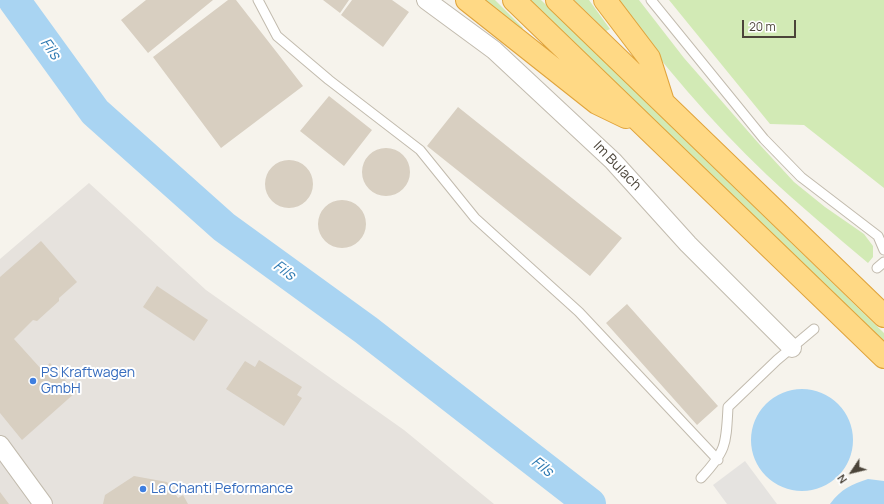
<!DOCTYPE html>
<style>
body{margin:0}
#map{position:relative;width:884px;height:504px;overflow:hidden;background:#f6f3ec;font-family:Manrope,sans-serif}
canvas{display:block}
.north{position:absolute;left:832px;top:452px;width:40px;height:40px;-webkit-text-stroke:3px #fff;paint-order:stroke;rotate:235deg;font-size:11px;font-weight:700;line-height:16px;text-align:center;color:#4b4439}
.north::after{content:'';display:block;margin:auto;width:14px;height:18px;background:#4b4439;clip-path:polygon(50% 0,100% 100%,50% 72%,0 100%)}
.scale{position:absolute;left:742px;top:20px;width:54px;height:18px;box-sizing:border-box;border:2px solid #4b4439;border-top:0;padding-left:5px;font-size:12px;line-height:14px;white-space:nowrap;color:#4b4439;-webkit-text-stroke:3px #fff;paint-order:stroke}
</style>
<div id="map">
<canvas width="884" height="504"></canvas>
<div class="north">N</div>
<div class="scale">20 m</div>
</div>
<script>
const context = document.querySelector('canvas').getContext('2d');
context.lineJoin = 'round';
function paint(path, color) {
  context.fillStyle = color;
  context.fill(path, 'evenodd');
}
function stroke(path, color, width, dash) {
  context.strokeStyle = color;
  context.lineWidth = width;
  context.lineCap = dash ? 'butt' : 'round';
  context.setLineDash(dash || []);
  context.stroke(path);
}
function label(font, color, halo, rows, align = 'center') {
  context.font = font + ' Manrope,sans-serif';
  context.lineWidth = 4;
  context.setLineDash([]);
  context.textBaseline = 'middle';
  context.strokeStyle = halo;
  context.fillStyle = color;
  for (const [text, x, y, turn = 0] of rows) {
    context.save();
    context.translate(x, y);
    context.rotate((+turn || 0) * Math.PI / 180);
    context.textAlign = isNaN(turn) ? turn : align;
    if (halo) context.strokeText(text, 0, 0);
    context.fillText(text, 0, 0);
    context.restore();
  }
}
const industrial = new Path2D(`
 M89,183L206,290L404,430L494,504H0V259Z`);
const green = new Path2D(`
 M479,0H495L523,28L520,31Z
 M528,0H541L884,333V345Z
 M574,0H589L610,29L606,31Z
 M614,0H639L684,58L760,145L794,182L825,207L864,234L873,246V257L868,263C834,234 800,206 767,175C711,122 661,62 614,0Z
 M669,0H884V188L804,125L770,124Z`);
const parking = new Path2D(`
 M745,461L777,504H727L713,485Z`);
const water = new Path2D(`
 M751 440a51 51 0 1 1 102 0a51 51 0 1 1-102 0Z
 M868,479L884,481V504H830C841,489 852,484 868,479Z`);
const river = new Path2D(`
 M14,0L95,112L224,227L366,330L590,504`);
const building = new Path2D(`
 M146,0H213L148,53L121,20Z
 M228,0H236L303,86L221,148L153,57Z
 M323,0H349L340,13Z
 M352,0H392L409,12L383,47L341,15Z
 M329,96L372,130L344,166L300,131Z
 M458,107L622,238L590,276L427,146Z
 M362 172a24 24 0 1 1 48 0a24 24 0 1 1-48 0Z
 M265 184a24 24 0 1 1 48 0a24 24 0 1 1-48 0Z
 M318 224a24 24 0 1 1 48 0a24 24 0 1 1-48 0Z
 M41,241L77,282L59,298V301L37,321L33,320L14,339L42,370L50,363L76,392L22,440L0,413V277Z
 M157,286L208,320L194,341L143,307Z
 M627,304L718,406L697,425L606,323Z
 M259,360L302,387L297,395L302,398L284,426L226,389L245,361L255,367Z
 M134,476L167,482L178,498L183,495L188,504H103L105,495Z
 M0,492L9,504H0Z`);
const service = new Path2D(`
 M258,0L277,36L329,80L420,150L475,218L579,312L718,460
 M651,0L764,139L801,177L878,236L884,250
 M877,268L884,262
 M701,478C727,450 726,444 728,407L777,360L814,329`);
const minor = new Path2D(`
 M426,0L494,50L613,161L688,244L792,348
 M0,445L43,504`);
const trunk = new Path2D(`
 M467,0L597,103L626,117
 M514,0L884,357
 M557,0L884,316
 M605,0L649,58L663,102`);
const markers = [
 [33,381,4,"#3f7fe0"],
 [143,489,4,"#3f7fe0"]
];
const streetNames = [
 ["Im Bulach",617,166,46]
];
const shopNames = [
 ["PS Kraftwagen",41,373],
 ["GmbH",41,389],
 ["La Chanti Peformance",151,489]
];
const waterNames = [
 ["Fils",50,49,54],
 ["Fils",284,271,36],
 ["Fils",542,467,38]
];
paint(industrial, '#e6e2dd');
paint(green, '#d2eab5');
paint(parking, '#e5e3e0');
paint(water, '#a9d4f2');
stroke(river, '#a9d4f2', 32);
paint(building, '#d8cfc1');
stroke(service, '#c2bbae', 11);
stroke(minor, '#c2bbae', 20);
stroke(trunk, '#e0a43c', 24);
stroke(service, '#fff', 9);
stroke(minor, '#fff', 18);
stroke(trunk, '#ffd985', 22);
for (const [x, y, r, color] of markers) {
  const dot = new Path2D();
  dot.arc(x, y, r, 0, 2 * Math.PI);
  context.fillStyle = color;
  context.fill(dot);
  stroke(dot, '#fff', 1.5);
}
label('14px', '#4b4439', '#fff', streetNames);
label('14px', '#366cbe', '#fff', shopNames, 'left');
label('italic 15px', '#2e7ab2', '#fff', waterNames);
</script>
